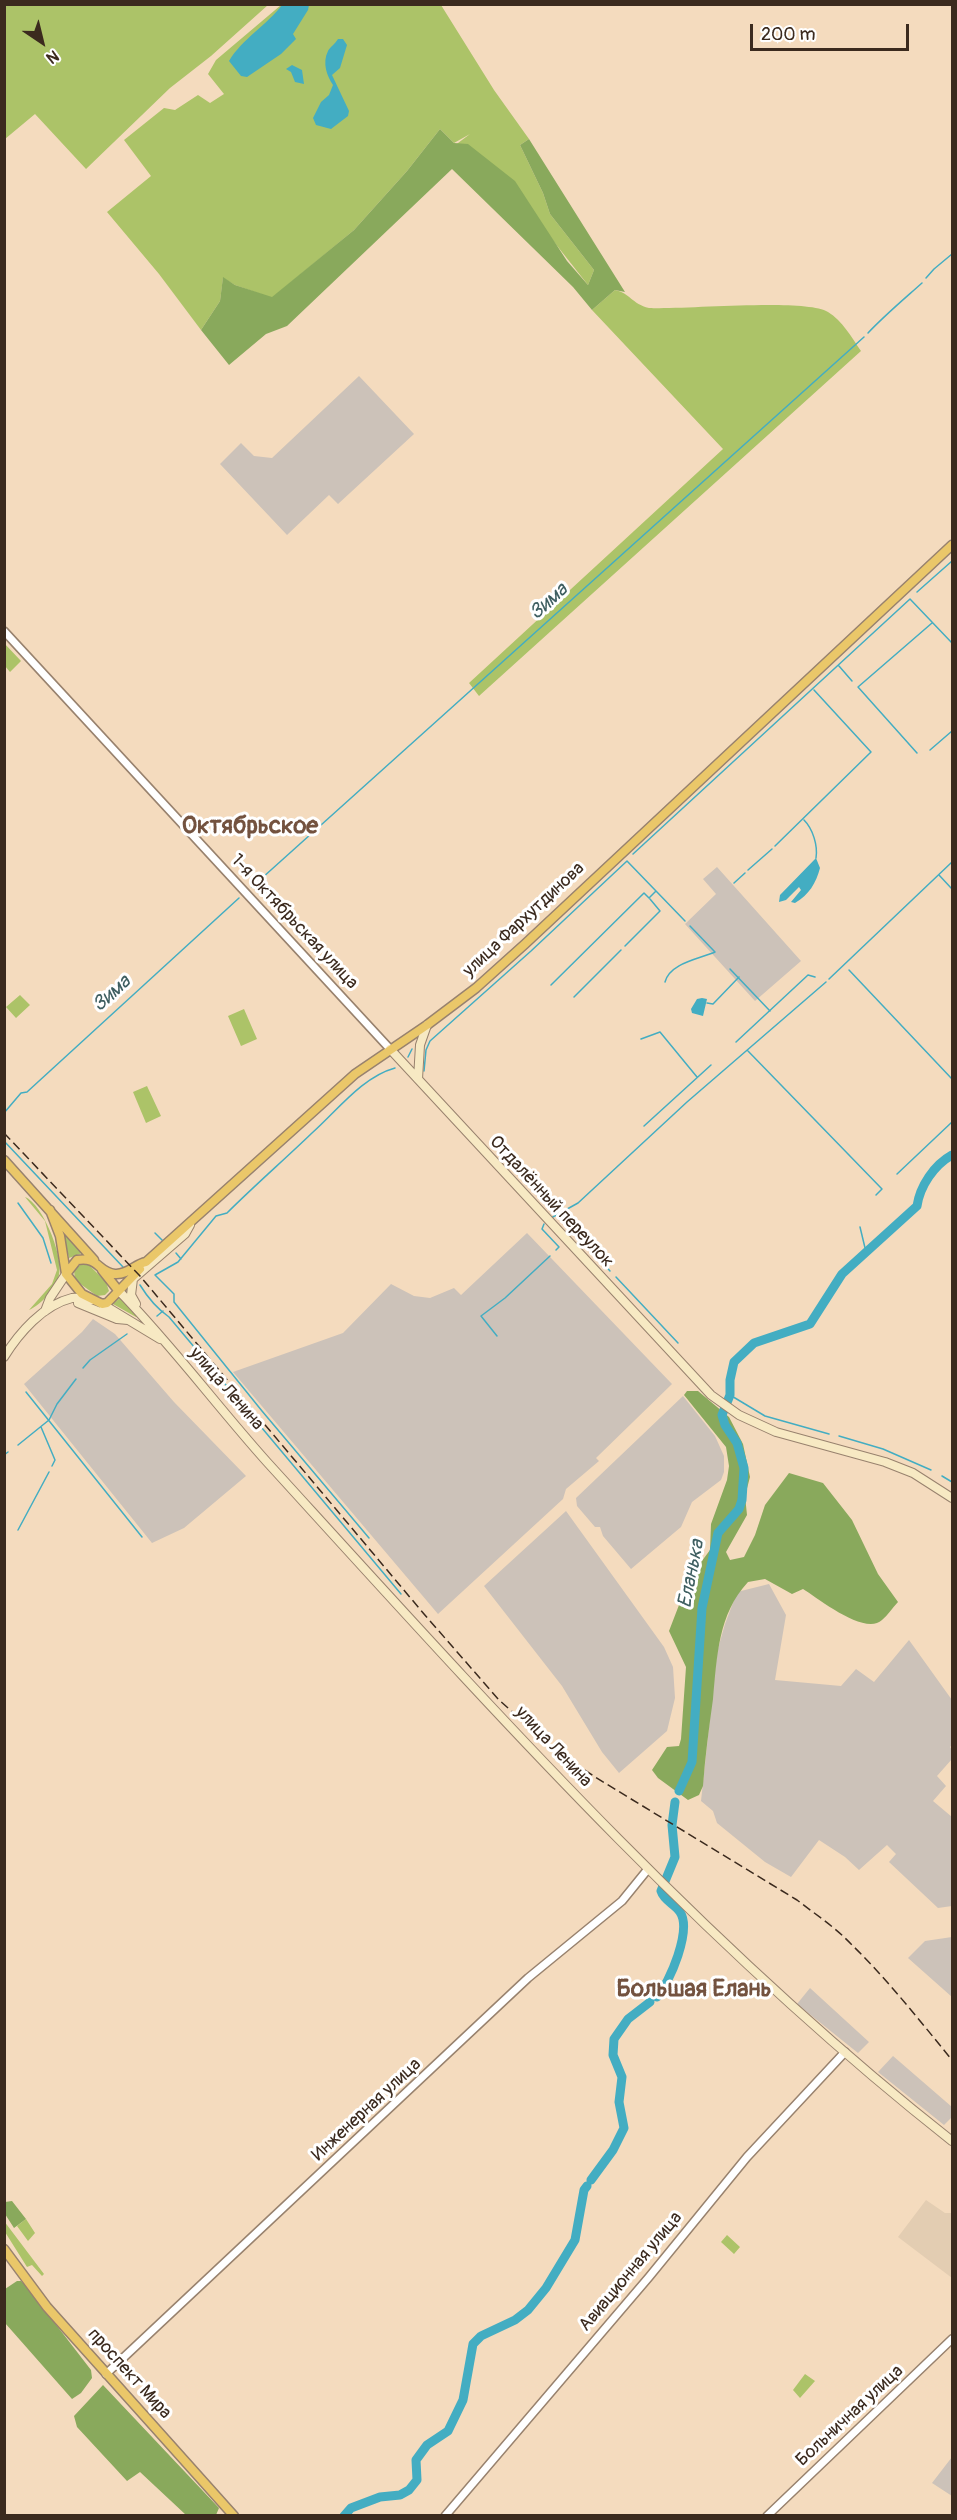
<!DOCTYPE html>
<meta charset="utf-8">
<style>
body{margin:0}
#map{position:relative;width:957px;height:2520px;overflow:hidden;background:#f4dbbe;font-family:Pangolin,sans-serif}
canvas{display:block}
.frame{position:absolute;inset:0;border:6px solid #3b2a1e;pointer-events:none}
.north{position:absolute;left:12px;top:12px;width:60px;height:60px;-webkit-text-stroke:4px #fff;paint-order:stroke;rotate:145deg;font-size:16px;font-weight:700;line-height:24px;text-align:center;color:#3b2a1e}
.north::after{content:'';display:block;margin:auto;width:21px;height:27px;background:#3b2a1e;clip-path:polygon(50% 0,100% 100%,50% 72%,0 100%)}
.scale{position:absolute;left:750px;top:24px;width:159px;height:27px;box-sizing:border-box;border:3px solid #3b2a1e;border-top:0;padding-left:8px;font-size:18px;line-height:21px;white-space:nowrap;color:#3b2a1e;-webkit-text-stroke:4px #fff;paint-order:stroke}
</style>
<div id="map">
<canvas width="957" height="2520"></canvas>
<div class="frame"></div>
<div class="north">N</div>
<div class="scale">200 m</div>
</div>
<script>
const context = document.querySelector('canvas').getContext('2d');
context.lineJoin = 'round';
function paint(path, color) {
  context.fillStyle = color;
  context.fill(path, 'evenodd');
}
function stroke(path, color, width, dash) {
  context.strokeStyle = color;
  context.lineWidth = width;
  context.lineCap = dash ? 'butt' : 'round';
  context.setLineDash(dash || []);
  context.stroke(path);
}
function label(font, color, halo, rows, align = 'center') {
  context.font = font + ' Pangolin,sans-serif';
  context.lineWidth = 6;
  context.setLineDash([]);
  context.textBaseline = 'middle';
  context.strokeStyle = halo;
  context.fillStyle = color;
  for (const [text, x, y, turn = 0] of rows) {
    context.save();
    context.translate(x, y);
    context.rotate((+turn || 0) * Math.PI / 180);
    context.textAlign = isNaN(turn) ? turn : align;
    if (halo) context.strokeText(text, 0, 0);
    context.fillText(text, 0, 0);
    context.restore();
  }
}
const built = new Path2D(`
 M926,2200L945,2213H952V2278L898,2237Z`);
const industrial = new Path2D(`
 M359,376L414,434L338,504L329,495L287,535L220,464L241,443L254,456L272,458Z
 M717,867L801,961L755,1001L685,924L716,894L703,879Z
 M527,1233L672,1384L596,1458L599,1461L566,1489L563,1499L438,1614L233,1372L343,1333L391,1284L414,1296L430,1298L454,1288L461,1295Z
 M93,1319L115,1334L174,1402L246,1476L184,1528L152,1543L24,1384L82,1332Z
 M683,1396L715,1436L724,1456V1472L721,1480L692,1502L681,1527L631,1569L603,1536L600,1527H595L577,1506L576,1498Z
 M566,1511L664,1647L673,1667L675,1698L667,1731L619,1773L602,1752L562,1686L484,1586Z
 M769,1584L786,1615L775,1680L841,1686L856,1669L874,1682L909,1640L952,1700V1745L950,1747L952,1750V1759L937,1776L946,1786L933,1801L952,1817V1906L938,1908L889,1862L896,1854L887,1845L859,1870L845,1857L819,1840L791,1877L765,1862L717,1823L713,1811L701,1801L717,1652L725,1624L737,1592Z
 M952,1937V1997L908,1958L925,1941Z
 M810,1988L869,2042L858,2053L797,2004Z
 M893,2056L952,2107V2117L944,2125L878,2072Z
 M952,2457V2496L932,2483Z`);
const green = new Path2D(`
 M5,4H268V5L211,56L170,88L86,169L35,114L5,139Z
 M281,5H441L494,90L529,139L520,145L543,193L550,214L594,270L588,285L547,233L454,146L470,134L454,143L440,129L407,171L354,230L272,298L235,285L223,278L220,301L201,330L159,274L107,212L151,176L124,140L164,108L175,110L198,95L210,103L224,94L208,74L216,60Z
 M615,290C630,293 632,304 649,308C684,310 804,298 828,312C842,320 852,338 861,351L479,696L469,683L723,449L592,310Z
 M4,643L21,661L10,672L5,666Z
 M20,995L30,1005L16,1018L6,1007Z
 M244,1009L257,1039L241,1046L228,1016Z
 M147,1086L161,1116L146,1123L133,1092Z
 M25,1197C43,1204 64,1258 59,1275C56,1288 41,1305 29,1310L52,1284L57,1270L45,1221Z
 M62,1230L82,1253L69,1258Z
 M87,1263L106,1282L109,1291L105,1295L97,1296L75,1280L74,1270L81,1264Z
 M121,1297L139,1316L136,1317L113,1304Z
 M26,2219L35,2233L28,2241L17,2226Z
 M4,2221L44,2274L42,2276L32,2265L27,2267L5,2232Z
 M727,2235L740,2247L734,2254L721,2242Z
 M805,2374L815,2381L800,2398L793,2390Z`);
const forest = new Path2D(`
 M440,129L454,143L468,144L515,181L567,261L588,285L594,270L550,214L543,193L520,145L529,139L625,292L615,290L592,310L573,287L452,169L287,326L266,334L229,365L201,330L220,301L223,277L235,285L272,297L354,230L407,171Z
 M687,1391H698L729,1417L743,1444L750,1477L745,1496L747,1515L726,1552L730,1560L744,1557L755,1535L765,1505L789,1473L823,1483L852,1520L878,1574L898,1602C892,1608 888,1615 882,1620C865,1636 819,1599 803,1589L792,1594L765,1579L748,1582C718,1614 717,1657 713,1699C709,1728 705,1757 703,1786L699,1795L688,1800L658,1778L652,1770L667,1747L679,1746L681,1739L686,1667L669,1631L679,1605L691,1589L693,1573L710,1550L711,1524L727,1480L729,1466L726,1447L684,1395Z
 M12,2201L26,2219L14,2228L5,2214V2202Z
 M17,2281H21L27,2287L91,2370L92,2378L81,2393L72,2399L5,2323V2289Z
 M103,2385L219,2508L216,2515H186L140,2472L127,2481L77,2427L74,2416Z`);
const water = new Path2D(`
 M282,5H309L308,10L293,34L296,39L281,54L247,77L241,76L229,61C242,39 267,25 282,5Z
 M338,39H343L347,45L340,68L332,75L349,111L348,116L331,129L316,125L313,118L321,102L329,95L333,85C327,76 322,63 328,51C330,47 335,44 338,39Z
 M292,65L302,70L304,84L295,82L291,72L286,69Z
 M816,858L820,868C816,883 809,895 795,903L791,902L801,890L799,887L786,900L779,902L780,895Z
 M702,998L707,999L703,1016L692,1013L691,1009L697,999Z`);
const stream = new Path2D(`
 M926,278L934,269L952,254
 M868,333C885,315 903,300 922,283
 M917,592L952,561
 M839,666L852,681
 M930,750L952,731
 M917,753L858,687L932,623
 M804,820C813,829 818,846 816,858
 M775,846L871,752L814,690
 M633,854L910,599L952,643
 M748,870L772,849
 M939,875L952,889
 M734,883L745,873
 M252,887L864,337
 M625,946L660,911L650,899
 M730,969L770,1011
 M849,970L952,1079
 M829,979L952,862
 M665,982C670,963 699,959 715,952L690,926
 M551,985L644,893L649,898L656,891
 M574,997L621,950
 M707,1003L713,1004L739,977
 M641,1039L660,1032L697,1077
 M736,1042L808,975L815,977
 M748,1051L882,1189L876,1195
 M408,1057L412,1049
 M424,1071L426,1050L430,1041L531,951L627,861L685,921
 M4,1113L21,1093L27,1092L239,898
 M644,1126L711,1065
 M4,1141L123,1267
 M897,1174L952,1122
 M4,1186L5,1187
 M18,1203L43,1238L51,1263
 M560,1216L610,1271
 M551,1218L578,1203L687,1102L826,982
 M544,1224L542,1229L559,1247L556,1250
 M860,1227L866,1252
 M155,1233L163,1241
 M176,1253L181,1259
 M616,1277L678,1343
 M140,1285C148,1298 156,1308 169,1317L401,1594
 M157,1316L163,1311
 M497,1336L481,1316L505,1298L550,1256
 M83,1368L90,1360L127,1334
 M26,1392L142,1537
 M730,1395L765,1416L829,1434
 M41,1427L55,1460L52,1466
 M839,1436L883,1449L931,1470
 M18,1445L49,1420L57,1404L76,1379
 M4,1455L8,1452
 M942,1476L952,1482
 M18,1530L49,1472
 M369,1538L262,1411L174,1302V1294L155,1275L178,1262L216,1216L227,1213C255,1185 284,1160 312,1133C337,1111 362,1077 395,1068`);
const river = new Path2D(`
 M679,1791L692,1762L702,1608L718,1533L739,1509L742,1500L744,1468L737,1443L725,1425L722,1415L730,1395V1380L734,1362L754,1343L810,1324L842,1274L917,1206C920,1186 934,1165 952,1155
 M657,1997C670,1982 692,1930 680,1912C675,1904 664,1901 661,1891L675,1857L672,1825L675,1802
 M591,2180L613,2150L624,2128L619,2102L622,2077L613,2055L614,2039L628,2019L650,2002
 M344,2516L351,2508L380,2497L400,2495L409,2490L417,2480L416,2460L427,2445L448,2431L463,2400L473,2344L481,2336L515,2320L528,2310L546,2288L575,2240L584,2190L587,2186`);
const tertiary = new Path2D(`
 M4,631L390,1049
 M106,2374L528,1978L622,1901L648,1869
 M445,2516L649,2277L747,2157L845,2052
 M767,2516L952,2339`);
const secondary = new Path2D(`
 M390,1049L711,1395L739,1415L776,1432L885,1462L913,1473L952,1498
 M418,1079L420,1045L427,1025
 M118,1290C171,1344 216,1405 267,1462C484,1700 699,1942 952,2141
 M78,1303L117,1319L128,1320
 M102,1304L160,1339
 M136,1304L131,1295L133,1279L185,1234L190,1225
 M45,1311L50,1298L66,1274
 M4,1357C19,1333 43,1305 72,1298C78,1297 85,1299 91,1300`);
const primary = new Path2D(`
 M4,1160L94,1260
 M50,1210L60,1236L66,1274L82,1294L102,1304L107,1303L140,1269
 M102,1270L118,1290
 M66,1274L77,1260C99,1256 98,1273 115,1274C128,1275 135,1264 146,1262L355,1074L427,1025L476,988L525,944L952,545
 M4,2249L47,2307L234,2516`);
const rail = new Path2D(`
 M4,1133L140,1276L424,1614L499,1700L557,1751L595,1777L797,1900C815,1914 835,1927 851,1944C888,1980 920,2021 952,2060`);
const streetNames = [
 ["улица Фархутдинова",524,920,-43],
 ["1-я Октябрьская улица",294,922,47],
 ["Отдалённый переулок",551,1202,47],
 ["улица Ленина",226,1389,49],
 ["улица Ленина",553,1747,47],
 ["Инженерная улица",367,2110,-43],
 ["Авиационная улица",631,2272,-50],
 ["проспект Мира",129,2374,48],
 ["Больничная улица",850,2416,-43]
];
const waterNames = [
 ["Зима",549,602,-42],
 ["Зима",112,994,-42],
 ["Еланька",692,1574,-79]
];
const districtNames = [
 ["Октябрьское",250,827],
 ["Большая Елань",694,1990]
];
paint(built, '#e3cdb2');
paint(industrial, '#ccc2b9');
paint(green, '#acc368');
paint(forest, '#89a95c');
paint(water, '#43adc2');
stroke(stream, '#43adc2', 1.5);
stroke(river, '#43adc2', 9);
stroke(tertiary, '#98826e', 10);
stroke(secondary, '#98826e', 10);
stroke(primary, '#98826e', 11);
stroke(tertiary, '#fff', 7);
stroke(secondary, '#f7e9c3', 8);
stroke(primary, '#eac769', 8);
stroke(rail, '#3b2a1e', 1.5, [9, 4.5]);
label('18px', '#3b2a1e', '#fff', streetNames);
label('italic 20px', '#3e5e60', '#fff', waterNames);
label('bold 24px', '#73523f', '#fff', districtNames);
</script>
